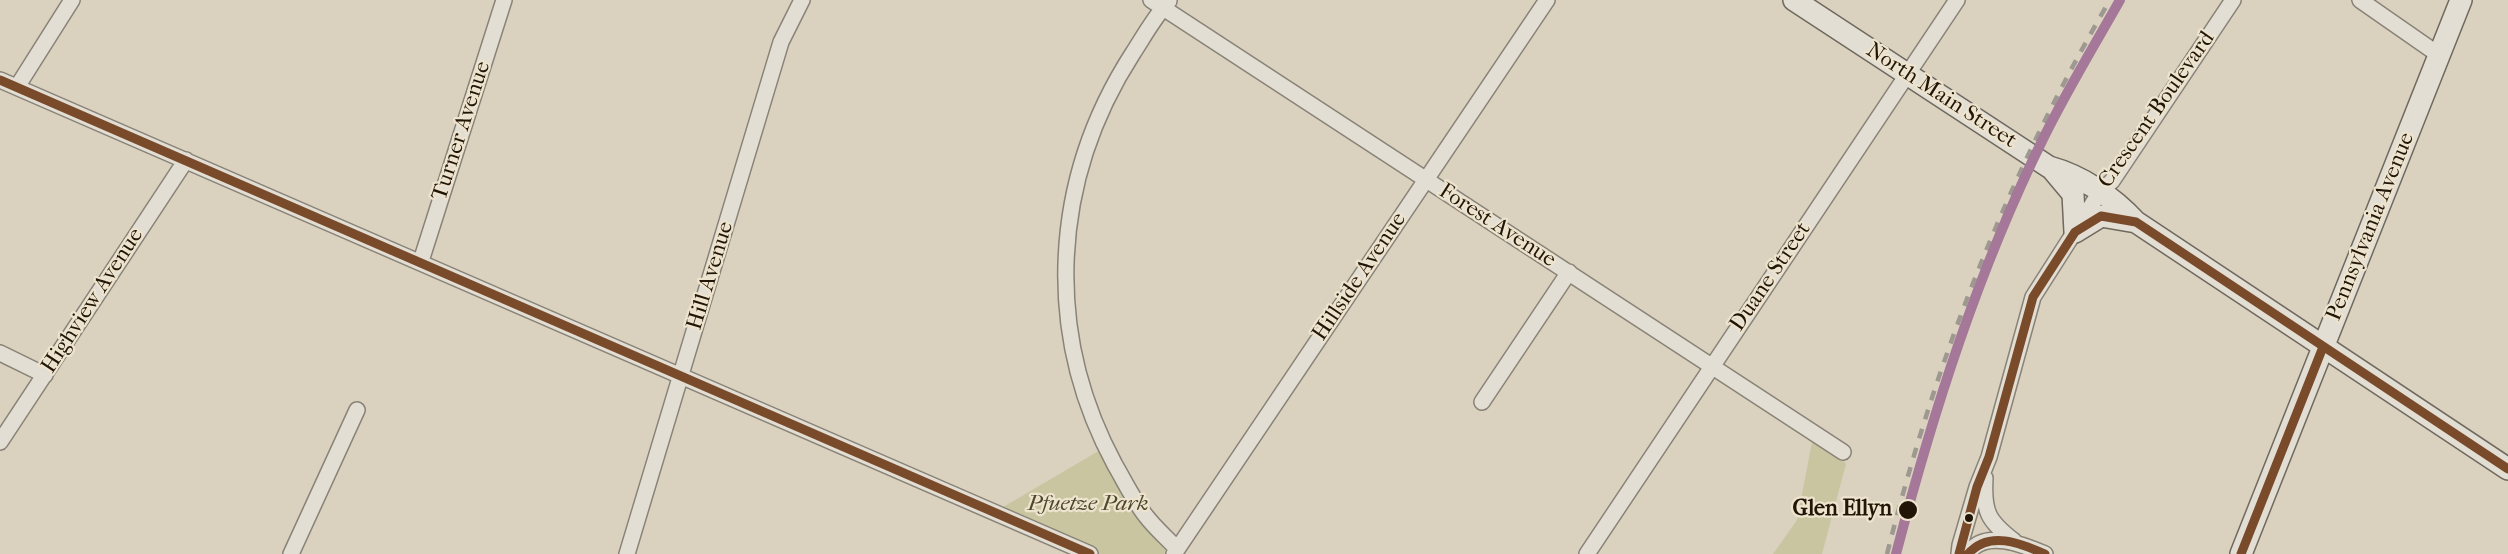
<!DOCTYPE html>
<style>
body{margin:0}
canvas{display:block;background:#dad1bf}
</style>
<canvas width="2508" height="554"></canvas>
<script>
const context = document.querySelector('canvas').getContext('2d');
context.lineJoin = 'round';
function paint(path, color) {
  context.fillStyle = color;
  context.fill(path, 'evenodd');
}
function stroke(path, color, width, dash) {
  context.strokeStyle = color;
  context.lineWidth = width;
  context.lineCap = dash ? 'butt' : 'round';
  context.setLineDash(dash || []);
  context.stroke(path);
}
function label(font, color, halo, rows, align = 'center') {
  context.font = font + ' "IM FELL French Canon",serif';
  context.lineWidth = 4.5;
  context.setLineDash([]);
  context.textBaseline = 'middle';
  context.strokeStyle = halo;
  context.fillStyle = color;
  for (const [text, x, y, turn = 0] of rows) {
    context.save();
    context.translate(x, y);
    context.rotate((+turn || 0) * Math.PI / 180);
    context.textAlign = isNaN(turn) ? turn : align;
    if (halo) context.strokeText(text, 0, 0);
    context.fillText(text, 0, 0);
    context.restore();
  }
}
const green = new Path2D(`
 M1813,437L1839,455L1846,464L1822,554H1773L1797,520Z
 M1102,449L1166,552L1164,554H1098L998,510Z`);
const street = new Path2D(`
 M1151,0L1843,452
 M2360,0L2439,55
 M1169,1C1155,16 1144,36 1133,53C1051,180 1043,332 1115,465C1125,482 1134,501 1146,516C1155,528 1167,538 1177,549
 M0,80L1090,554
 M17,87L72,0
 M421,261L504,0
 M0,353L45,375
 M1482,402L1569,272
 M0,442L186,160
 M1985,478C1983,512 1988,521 2014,541
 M291,554L357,410
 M627,554L781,42L802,0
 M1174,554L1547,0
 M1587,554L1957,0
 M1959,554L1960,545L1977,487L1989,457L2033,297L2100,192L2112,181L2233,0
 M1968,554C1984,528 2024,545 2045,554`);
const secondary = new Path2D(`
 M1794,0L2049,167C2082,176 2113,197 2136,222L2508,469
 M2052,169L2073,194L2075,232L2101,216L2136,222
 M2241,554L2461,0`);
const rail = new Path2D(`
 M1887,554C1936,359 2008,174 2110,0`);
const bus1 = new Path2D(`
 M0,80L1090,554
 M1959,554L1977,487L1989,457L2033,297L2075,232L2101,216L2136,222L2508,469
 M1968,554C1989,530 2020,543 2045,554
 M2241,554L2323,347`);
const rail1 = new Path2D(`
 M1896,554C1933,412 1978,271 2043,139C2066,92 2094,46 2120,0`);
const markers = [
 [1908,510,10,"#201507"],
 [1969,518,5,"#201507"]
];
const streetNames = [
 ["North Main Street",1941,96,33],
 ["Crescent Boulevard",2157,110,-55],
 ["Turner Avenue",462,131,-72],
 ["Forest Avenue",1497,226,33],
 ["Pennsylvania Avenue",2371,227,-68],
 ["Hill Avenue",711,276,-73],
 ["Hillside Avenue",1360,277,-56],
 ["Duane Street",1771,277,-56],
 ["Highview Avenue",93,301,-57]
];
const parkNames = [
 ["Pfuetze Park",1088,505]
];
const stopNames = [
 ["Glen Ellyn",1892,510]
];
paint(green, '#c9c5a1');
stroke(street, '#898377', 18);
stroke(secondary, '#6f695e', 24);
stroke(street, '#e2ded4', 15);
stroke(secondary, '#e2ded4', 21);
stroke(rail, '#9d9890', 4.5, [10, 10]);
stroke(bus1, '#7a4b2a', 9);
stroke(rail1, '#a57799', 10);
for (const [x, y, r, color] of markers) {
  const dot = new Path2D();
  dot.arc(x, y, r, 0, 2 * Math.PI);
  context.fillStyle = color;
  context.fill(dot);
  stroke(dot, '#eee4ce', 2);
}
label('22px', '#201507', '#eee4ce', streetNames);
label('italic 22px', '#4e472e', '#eee4ce', parkNames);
label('bold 22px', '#201507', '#eee4ce', stopNames, 'right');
</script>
